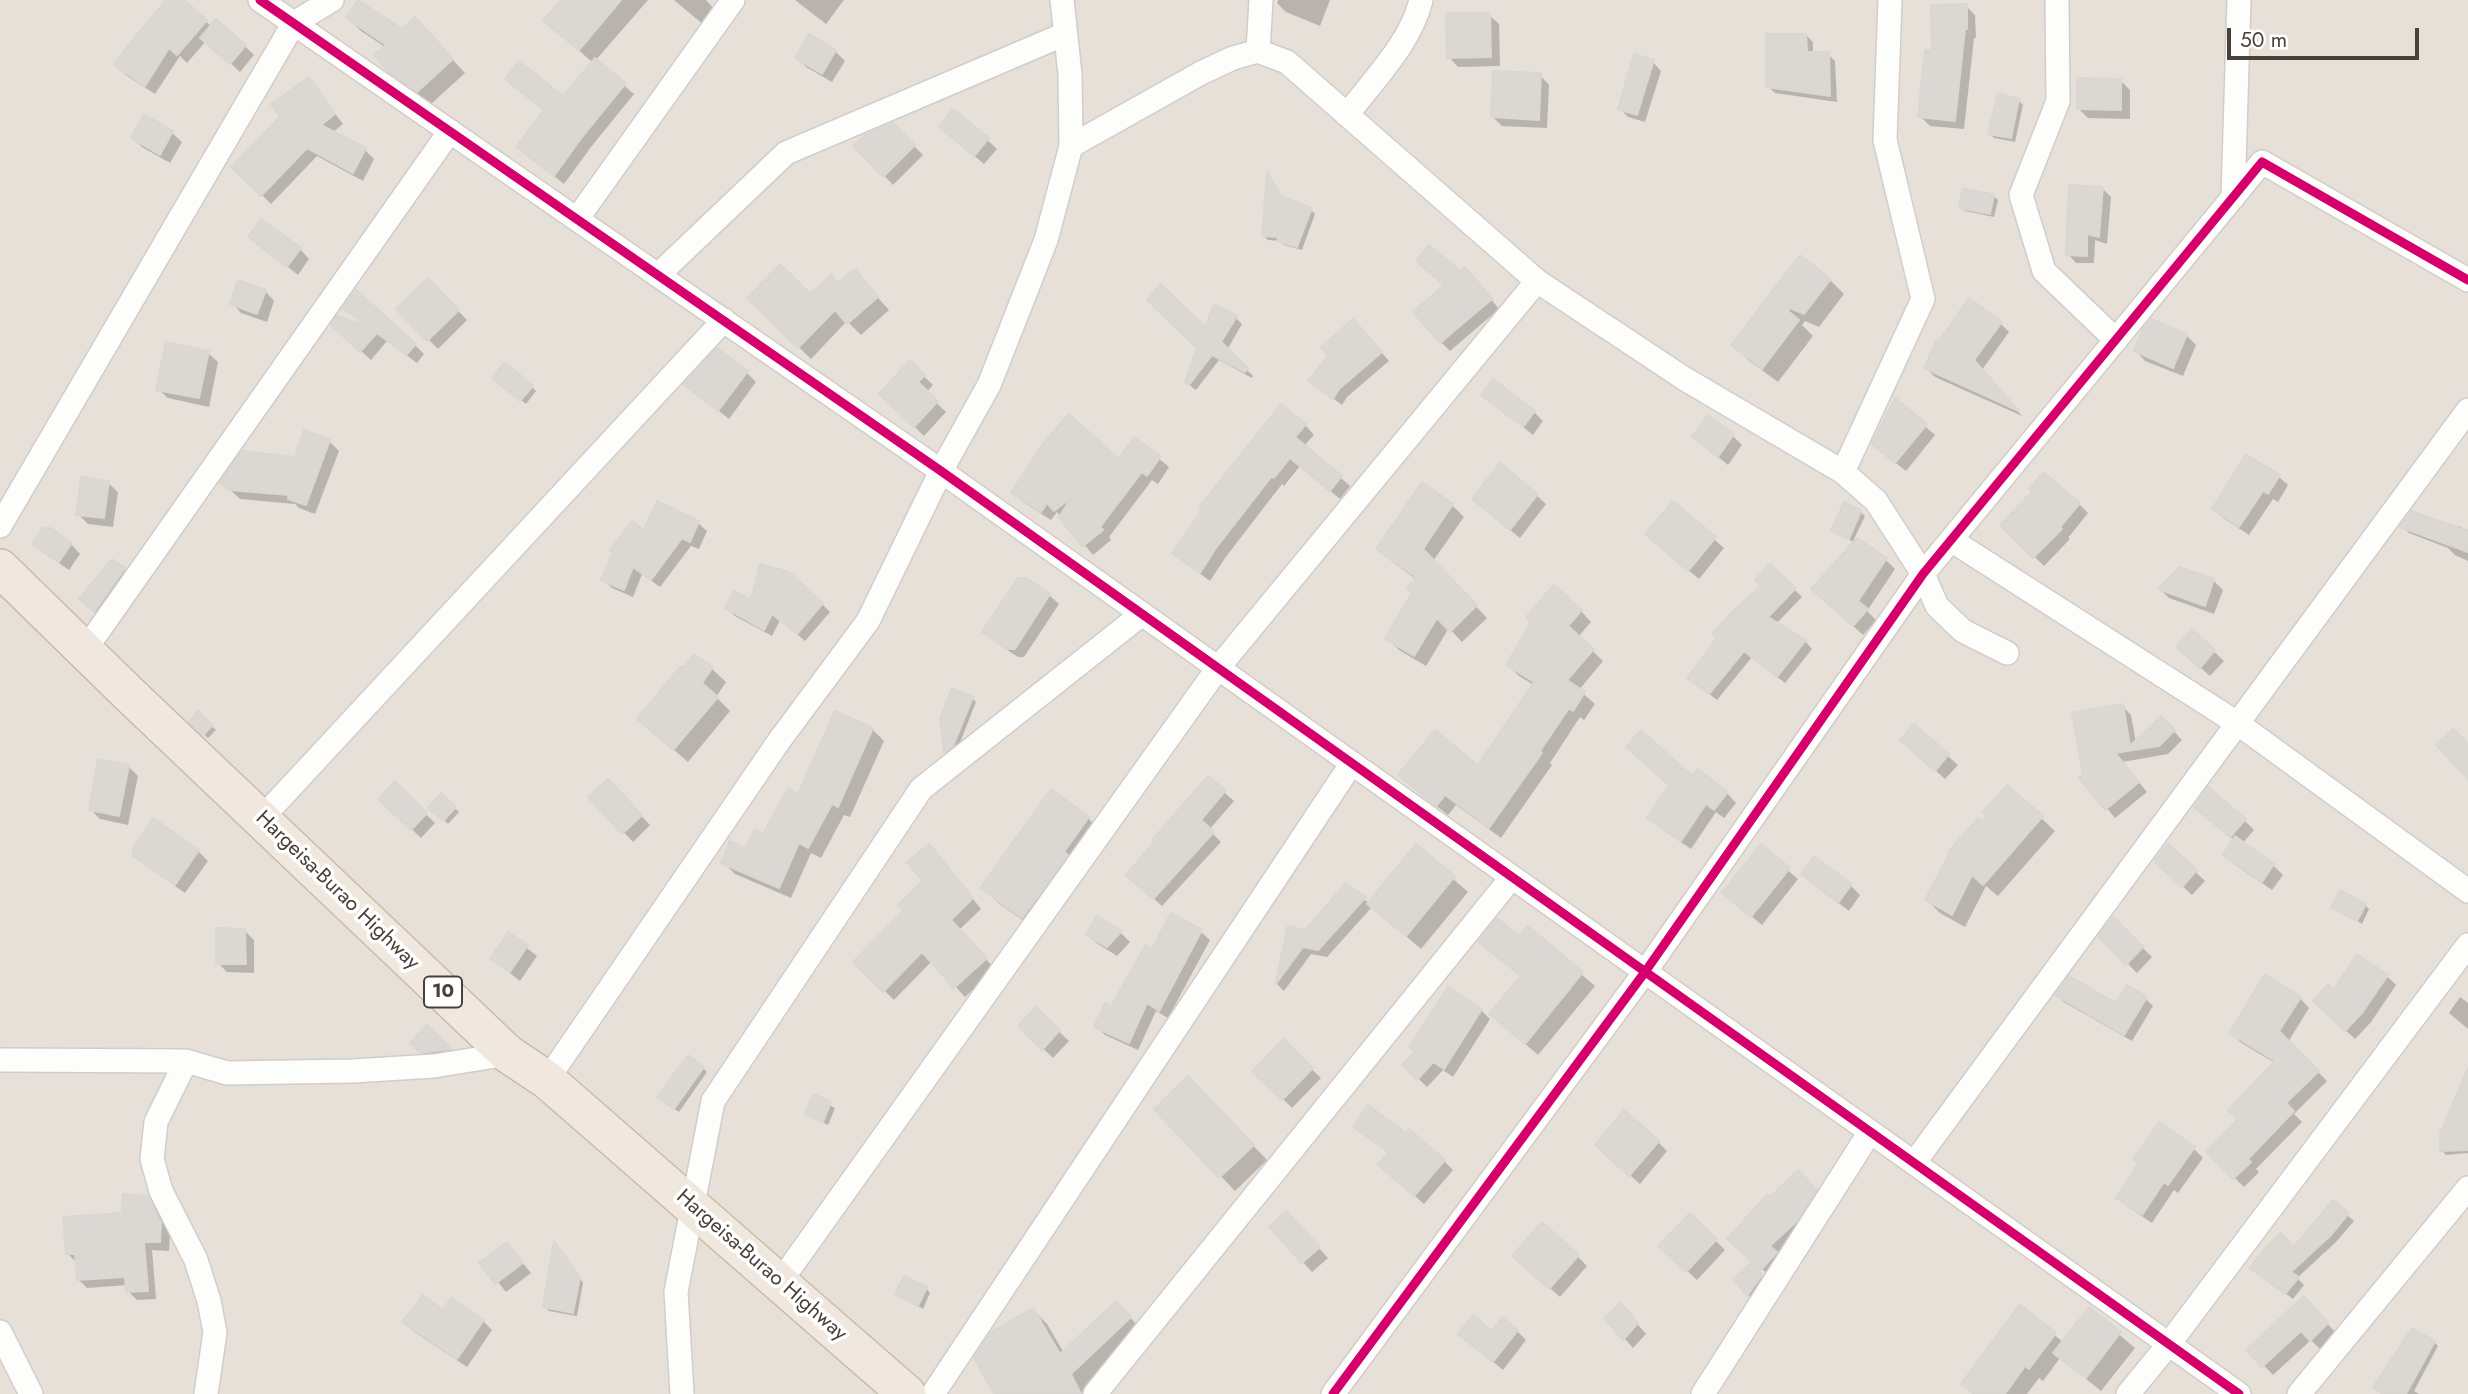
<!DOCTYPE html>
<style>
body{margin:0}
#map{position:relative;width:2468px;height:1394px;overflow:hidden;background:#f2efec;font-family:Jost,sans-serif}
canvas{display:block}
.scale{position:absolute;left:2227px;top:28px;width:192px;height:32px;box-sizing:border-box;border:4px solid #494037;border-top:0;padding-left:9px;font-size:21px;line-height:24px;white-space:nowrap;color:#494037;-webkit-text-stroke:5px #fff;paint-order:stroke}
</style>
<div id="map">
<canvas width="2468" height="1394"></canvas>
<div class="scale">50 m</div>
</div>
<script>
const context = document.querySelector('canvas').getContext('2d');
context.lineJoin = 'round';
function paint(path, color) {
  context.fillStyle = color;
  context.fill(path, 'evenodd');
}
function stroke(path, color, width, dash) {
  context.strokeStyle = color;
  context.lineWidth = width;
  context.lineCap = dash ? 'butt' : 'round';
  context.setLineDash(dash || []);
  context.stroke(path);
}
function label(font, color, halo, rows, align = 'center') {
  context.font = font + ' Jost,sans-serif';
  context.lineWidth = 7;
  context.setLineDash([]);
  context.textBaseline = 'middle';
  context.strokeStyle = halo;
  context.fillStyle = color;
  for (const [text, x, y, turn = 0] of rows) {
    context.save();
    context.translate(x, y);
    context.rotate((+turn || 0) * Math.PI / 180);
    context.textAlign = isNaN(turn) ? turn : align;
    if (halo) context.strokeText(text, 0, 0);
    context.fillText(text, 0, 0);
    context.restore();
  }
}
const residential = new Path2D(`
 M0,0H2468V1394H0Z`);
const shadow = new Path2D(`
 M169,0H181L212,27L245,46L254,55L240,72L206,41L187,63L180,56L155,94L126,75L116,65Z
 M563,0H648L595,61L634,94L591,147L564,184L518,147L545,111L507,79L564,98L593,63L546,21Z
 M674,0H706L717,12L705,26Z
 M795,0H844L826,24Z
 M1278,0H1330L1320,26L1286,12L1277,3Z
 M1966,6L1975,15L1976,38H1974L1964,129L1930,126L1920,116L1934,53Z
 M1489,15L1499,24L1500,66L1458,67L1449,57Z
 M348,18L402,32L428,33L465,73L431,104L408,87L394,73L385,47L361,31Z
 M1806,35L1813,42V54H1828L1835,61L1837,102L1775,93L1768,86Z
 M809,36L835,51L845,61L832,82L806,67L797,57Z
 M1653,62L1661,71L1645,122L1628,117L1620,109Z
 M1540,75L1549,85L1547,128L1502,126L1493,117Z
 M309,79L343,124L332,133L365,150L374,159L363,181L317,156L271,204L234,167L282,117Z
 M2121,81L2130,90V119L2088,118L2078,108Z
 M2018,100L2023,105L2015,142L1994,138L1990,134Z
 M145,117L172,133L182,142L170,163L142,147L133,138Z
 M893,125L923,155L893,185L856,146Z
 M950,136L987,140L997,149L984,164Z
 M1269,176L1283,199L1311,210L1315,214L1302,250L1284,245L1280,241L1268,240L1263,235Z
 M2103,189L2111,197L2107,244L2095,240L2094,263H2076L2068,254Z
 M1993,196L1998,200L1994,217L1965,211L1961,207Z
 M250,237L300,249L309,259L298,275Z
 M855,272L889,310L861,335L847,321L811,359L749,298L810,297L839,285Z
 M1461,273L1474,278L1499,309L1450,351L1441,342Z
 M428,280L467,320L438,349L398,309Z
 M1830,280L1844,294L1819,327L1805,321L1802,325L1813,336L1778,382L1748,360L1734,345Z
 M265,291L274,301L267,322L241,313L232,303Z
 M345,308L415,345L424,354L417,363L387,341L371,360L342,334L370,328Z
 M1236,318L1242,324L1227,350L1253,376L1252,378L1219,360L1196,390L1193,388L1187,382L1206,330Z
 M2000,323L2009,332L1982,370L2022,416L1935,377L1926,368Z
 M1361,329L1389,361L1347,397L1342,405L1310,381L1330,355Z
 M2186,335L2196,345L2183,376L2145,361L2136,351Z
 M208,353L218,362L209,407L168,398L158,389Z
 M910,363L933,385L926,393L946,412L924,436L881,394Z
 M746,372L756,382L729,419L686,384Z
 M499,382L532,387L536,391L526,404Z
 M1483,395L1534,412L1543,421L1533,435Z
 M1895,400L1935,435L1906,471L1883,453Z
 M1305,425L1314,435L1304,446L1350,486L1340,499L1300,466L1284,486L1282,484L1225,558L1210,581L1184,562L1175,552Z
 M1733,436L1742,445L1728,465L1694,437Z
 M1135,439L1169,467L1158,484L1152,480L1109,537L1111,540L1093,555L1057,512L1051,520L1023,502L1014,493L1119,461Z
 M329,441L339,451L315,514L299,508L295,504L240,499L222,482L296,459Z
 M2278,476L2288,485L2278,502L2273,499L2249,535L2223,518L2214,508Z
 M108,483L118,492L113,527L88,524L78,514Z
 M1536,495L1546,504L1520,538L1483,508Z
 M658,503L698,523L707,531L699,549L691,546L660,587L642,574L633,597L612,588L603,579L644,532Z
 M1673,504L1724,548L1699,579L1657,544Z
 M2079,504L2088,513L2068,538L2070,539L2044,566L2002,525Z
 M1452,505L1464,517L1433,561L1487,618L1462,642L1449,628L1426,666L1399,650L1388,639L1414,592L1417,580L1390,560L1378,549Z
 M1860,512L1865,516L1854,539L1886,560L1895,569L1867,611L1876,620L1863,635L1823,598L1855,543L1833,530Z
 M2402,526L2457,529L2458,526L2468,530V561L2455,555L2448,548L2409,533Z
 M34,544H71L80,554L69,570L44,553Z
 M113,561L133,578L104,620L90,608Z
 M1770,566L1802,597L1776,624L1805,641L1812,649L1785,683L1752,657L1717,700L1689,678L1764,586Z
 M1026,580L1049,595L1059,604L1024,657H1018L994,641L985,632Z
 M2213,580L2223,590L2214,614L2169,598L2160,589Z
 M753,602L822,604L830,612L805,641L780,620L772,636L735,616L727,608Z
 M1581,611L1591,622L1578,637L1603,661L1579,690L1595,704L1584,720L1580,717L1550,763L1552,765L1501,838L1456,805L1448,815L1412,786L1478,767L1534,685L1519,676L1508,665Z
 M2192,631L2224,661L2210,676L2188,656Z
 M694,656L712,669L726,682L716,697L730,711L688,762L653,732Z
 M972,698L976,702L957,750L949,756L945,752L942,718Z
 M2122,706L2131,715L2136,743L2161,718L2182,740L2168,754L2122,762L2147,792L2115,818L2082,778Z
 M198,714L216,730L208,738L191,722Z
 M1914,726L1958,765L1945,779L1912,749Z
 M872,729L884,741L850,817L844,815L821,858L811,853L791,898L735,874L723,862L747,851L799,796Z
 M128,766L138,776L128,825L100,819L91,810Z
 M1208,778L1234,801L1209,830L1221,842L1162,906L1137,884Z
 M1692,779L1727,793L1736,803L1724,818L1716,812L1691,849L1659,827L1649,818Z
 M608,781L650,825L633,842L591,797Z
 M395,784L435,823L421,838L380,799Z
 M2008,787L2055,831L1998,896L1986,886L1965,927L1940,913L1927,900Z
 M441,796L459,812L448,824L431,808Z
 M2205,816L2244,820L2254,830L2242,844L2273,865L2283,875L2272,890L2234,864L2225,854L2234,840Z
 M1088,818L1102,833L1038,931L997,902L983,887Z
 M154,821L198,851L208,861L185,893L145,865L135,855Z
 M2169,846L2205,881L2192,895L2165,870Z
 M1417,847L1468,892L1421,949L1372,907L1327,957L1311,954L1284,991L1277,984L1289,928L1306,931L1347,886L1370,904Z
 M1761,847L1798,879L1762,925L1724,893Z
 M939,856L981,909L959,930L995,969L965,997L932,961L894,1000L855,962L906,910Z
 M1813,883L1851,886L1860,895L1849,911Z
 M2365,905L2369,909L2362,924L2333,906Z
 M1098,919L1121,933L1130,942L1117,956L1098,944L1088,935Z
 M2113,919L2152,957L2137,973L2100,936Z
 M1528,929L1595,986L1538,1055L1491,1014L1522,977L1480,942L1520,939Z
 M245,931L254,940V973L227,972L218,963Z
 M1201,932L1210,940L1168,1018L1156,1011L1138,1050L1105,1035L1096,1026L1152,951Z
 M509,934L537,956L520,981L492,959Z
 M2387,976L2396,985L2371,1022L2355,1039L2315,1001Z
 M2057,995L2116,1006L2146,999L2153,1006L2132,1041L2064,1002Z
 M2460,997L2468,1003V1029L2449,1013Z
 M2300,998L2309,1008L2288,1042L2327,1081L2294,1114L2302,1122L2256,1169L2259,1172L2244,1187L2208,1152L2240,1120L2275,1063L2240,1042L2231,1032Z
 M1036,1010L1069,1041L1053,1058L1020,1026Z
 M1481,1010L1490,1019L1453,1077L1443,1070L1427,1087L1404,1065L1416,1052Z
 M427,1028L451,1050L459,1058L432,1062L413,1043Z
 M1283,1042L1321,1078L1292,1108L1255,1071Z
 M703,1068L707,1072L679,1112L663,1101Z
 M1203,1093L1267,1160L1235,1191L1157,1109Z
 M814,1097L835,1108L828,1125L807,1114Z
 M2468,1109V1153L2446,1155L2442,1150Z
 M1355,1126L1444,1161L1453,1170L1424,1204L1390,1174V1154Z
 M1658,1142L1667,1151L1640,1184L1606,1154Z
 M2194,1149L2203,1158L2178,1193L2174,1190L2152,1223L2128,1207L2118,1198Z
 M1798,1172L1825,1200L1772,1278L1739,1248Z
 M147,1197L156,1207L170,1233L169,1251L152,1250L156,1299L137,1300L128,1291V1285L87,1288L78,1279L77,1263L67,1253Z
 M1690,1215L1725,1250L1697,1280L1661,1246Z
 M2347,1215L2354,1221L2336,1242L2297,1278L2304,1285L2293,1299L2259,1274Z
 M1296,1223L1328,1258L1312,1272L1271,1227Z
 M507,1244L531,1273L506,1292L482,1263Z
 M558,1248L583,1283L577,1316L549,1311L545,1306Z
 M1577,1256L1587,1266L1560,1297L1524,1265Z
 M1751,1265L1765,1281L1752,1299L1735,1279Z
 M926,1288L930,1293L923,1309L898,1294Z
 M1116,1303L1144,1332L1084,1389L1087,1394H996L1033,1310L1047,1324L1064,1353Z
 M2020,1307L2063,1342L2089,1309L2135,1348L2101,1391L2060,1358L2043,1381L2039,1378L2027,1394H1973L1963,1384Z
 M2313,1308L2337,1334L2320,1349L2311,1340L2273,1375L2249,1350Z
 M443,1313L483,1321L492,1330L467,1367L413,1331L404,1322Z
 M1630,1315L1646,1334L1633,1348L1624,1338Z
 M1517,1331L1526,1340L1503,1370L1470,1343L1492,1333Z
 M2434,1342L2438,1346L2414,1391L2419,1394H2384Z`);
const building = new Path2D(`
 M166,0H184L207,20L177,55L169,48L145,86L114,65L126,48Z
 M358,0L402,29L415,17L453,59L417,92L392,75L374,55L386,45L346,18Z
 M561,0H621L579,50L543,21Z
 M1967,4V29H1965L1955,121L1918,117L1925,50L1932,51L1931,5Z
 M1446,13H1490L1491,57L1447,58Z
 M216,19L246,45L230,64L200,38Z
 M809,34L836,50L822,74L795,58Z
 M1766,34H1806L1807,52H1829L1830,96L1766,87Z
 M1634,54L1654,60L1637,115L1618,109Z
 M595,58L626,83L582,137L554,176L516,147L544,110L505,79L519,61L563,96Z
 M1493,71L1541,73L1539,120L1491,117Z
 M309,77L335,114L321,125L366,148L353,173L307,148L261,196L231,167L280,117L271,104Z
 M2077,78L2121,79V110L2077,109Z
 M1998,93L2019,99L2011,138L1988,134Z
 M953,109L989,138L974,156L939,127Z
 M144,114L173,131L160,155L131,138Z
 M893,123L915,145L883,177L853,146L865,135Z
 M1267,172L1281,196L1312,208L1297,247L1277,241L1278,237L1262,236Z
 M2069,185L2103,187L2099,237L2087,234V256L2066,255Z
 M1963,188L1994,195L1990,214L1959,208Z
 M261,219L301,248L287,267L248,237Z
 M1429,245L1461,271L1465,267L1492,299L1440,343L1413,312L1444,285L1416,261Z
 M1800,255L1831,279L1804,314L1790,308L1788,311L1799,320L1762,369L1731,345Z
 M780,264L810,294L831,275L838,283L855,269L878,297L847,324L835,310L798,348L747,298Z
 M428,278L459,310L427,341L396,309Z
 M238,280L266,290L257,314L230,304Z
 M1161,284L1205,327L1214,304L1237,316L1221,342L1248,368L1245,372L1212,355L1189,385L1185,382L1197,348L1147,300Z
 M356,290L416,344L406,355L377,333L360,352L331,325L337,316L369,327L343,308Z
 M1969,298L2002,322L1974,360L2019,411L1924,368L1936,341L1938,342Z
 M1353,319L1382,352L1339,389L1333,399L1308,381L1328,355L1321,347Z
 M2151,319L2187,334L2173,368L2134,351L2143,329Z
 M166,342L209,351L199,398L156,390Z
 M717,348L748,371L718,411L683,384Z
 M910,360L925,375L918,382L938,401L914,427L879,394Z
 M505,362L533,386L520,401L492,378Z
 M1493,379L1535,411L1523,427L1481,395Z
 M1895,398L1927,424L1895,463L1872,444Z
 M1281,404L1306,424L1295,437L1342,476L1330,491L1290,458L1274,478L1272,476L1216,548L1200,573L1172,553L1202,510L1199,507Z
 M1069,414L1119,459L1134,437L1161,456L1147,476L1142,472L1100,527L1103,530L1082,547L1059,517L1071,498L1054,511L1047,503L1041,512L1011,493L1042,445Z
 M1708,415L1734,434L1718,457L1692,437Z
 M304,430L330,440L306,505L288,499L289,495L229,490L220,482L242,451L295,457Z
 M2246,454L2280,475L2268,494L2263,491L2239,527L2212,509Z
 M1500,463L1538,494L1510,530L1472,499Z
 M2043,472L2080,503L2060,527L2062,529L2033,558L2000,525L2032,492L2029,489Z
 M81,477L109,481L104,518L76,515Z
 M1422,482L1453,504L1423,549L1477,605L1450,632L1437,618L1414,656L1385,639L1412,592L1407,587L1417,578L1376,549Z
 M657,501L699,521L690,542L682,538L651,580L633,567L624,590L601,580L613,552L610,550L632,521L644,530Z
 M1673,501L1716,537L1688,571L1645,534Z
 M1844,502L1861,511L1849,539L1831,531Z
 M2411,511L2468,531V552L2400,527Z
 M43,528H51L72,543L59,562L32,544Z
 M1857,538L1887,558L1858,601L1868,609L1853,626L1811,589Z
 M112,559L125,568L94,612L79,599Z
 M760,564L789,572L823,603L797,634L772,614L764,630L725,608L734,591L751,600Z
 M1770,564L1796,588L1768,617L1806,640L1777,677L1744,651L1709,694L1687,678L1717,638L1712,634L1733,611L1761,586L1755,580Z
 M2180,567L2214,579L2205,606L2158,589Z
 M1018,578H1026L1050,594L1015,649H1007L982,632Z
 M1554,585L1582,610L1568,626L1594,649L1567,680L1585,692L1573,711L1569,708L1540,751L1542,753L1489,828L1445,795L1436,806L1398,775L1435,730L1478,765L1534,682L1506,665L1531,622L1526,617Z
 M2192,629L2215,650L2200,668L2176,647Z
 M694,654L713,667L702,683L718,697L673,750L637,719L681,666L684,668Z
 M952,688L973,697L953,746L944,753L940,718Z
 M2123,704L2130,746L2161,716L2175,730L2159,746L2115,753L2139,782L2105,810L2079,778L2083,774L2072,713Z
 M198,711L213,725L203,735L189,722Z
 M835,711L873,728L838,807L832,804L808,848L799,843L779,888L721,863L730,841L746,849L754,830L763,834L788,788L798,794Z
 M1914,724L1949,754L1935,771L1900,740Z
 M2453,729L2468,744V779L2436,745Z
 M1641,730L1692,776L1698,769L1728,792L1714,810L1706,804L1681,841L1647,818L1669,785L1626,747Z
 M98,759L129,765L119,816L89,810Z
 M1208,776L1226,790L1201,820L1214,832L1153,899L1126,875L1155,841L1153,839Z
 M608,779L642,815L622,834L588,797Z
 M395,781L427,813L411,830L378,799Z
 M2007,785L2043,816L1983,885L1972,875L1952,915L1925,900L1949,854L1948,852L1978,818L1983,821L1987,816L1983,812Z
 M2208,787L2246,819L2230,837L2194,807Z
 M1051,789L1089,817L1064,852L1068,855L1022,918L980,888Z
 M441,793L456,807L443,821L428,808Z
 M153,818L199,850L175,885L133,856V848Z
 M2235,836L2274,864L2262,882L2223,855Z
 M929,844L973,898L951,920L987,958L954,988L922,952L883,992L853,962L904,910L898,905L923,881L907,862Z
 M1416,844L1455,876L1406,936L1367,904Z
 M1761,844L1790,868L1751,917L1722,893Z
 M2168,844L2197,870L2182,887L2154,861Z
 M1814,856L1852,884L1838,903L1801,874Z
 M1346,883L1366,897L1318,950L1303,947L1275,985L1288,926L1305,930Z
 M2340,890L2366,904L2357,921L2331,907Z
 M1171,913L1202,930L1159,1011L1147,1003L1129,1043L1094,1027L1105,1003L1111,1006L1146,945L1152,949Z
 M1097,916L1122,931L1107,947L1086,935Z
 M2113,917L2143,947L2126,965L2098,936Z
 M1497,918L1519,936L1528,926L1583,972L1525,1044L1489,1014L1521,976L1478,942Z
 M216,928L245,929L246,964H216Z
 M508,932L528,945L510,972L490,959Z
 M2357,954L2388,975L2362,1013L2345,1031L2313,1001L2328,984L2334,989Z
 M2265,974L2301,997L2279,1031L2319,1071L2286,1103L2294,1111L2248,1159L2251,1162L2233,1179L2206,1152L2238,1119L2228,1110L2275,1061L2229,1033Z
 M2069,976L2116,1003L2127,985L2147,997L2124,1035L2055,995Z
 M1448,987L1482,1009L1444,1069L1433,1062L1417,1080L1402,1065L1415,1051L1409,1047Z
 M1036,1007L1060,1030L1042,1050L1018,1026Z
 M427,1025L452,1049L420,1053L410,1043Z
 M1283,1039L1313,1068L1282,1100L1252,1072Z
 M688,1055L704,1067L674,1109L657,1097Z
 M2468,1068V1150L2440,1151V1134Z
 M1188,1076L1254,1145L1219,1178L1154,1109Z
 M813,1094L831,1102L823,1122L805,1114Z
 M1368,1105L1406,1133L1409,1129L1445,1160L1414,1196L1378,1165L1389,1152L1353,1127Z
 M1624,1110L1659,1141L1629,1176L1595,1145Z
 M2159,1122L2195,1147L2168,1185L2164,1182L2142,1215L2116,1198L2139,1163L2133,1159Z
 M1798,1170L1817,1190L1797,1221L1770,1246L1777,1252L1761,1270L1727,1239L1768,1194L1770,1197Z
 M123,1194L148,1196L161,1223L160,1242H144L148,1291L126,1292L125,1277L77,1280L75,1254H66L63,1217L122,1213Z
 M2333,1200L2349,1213L2330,1236L2291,1272L2299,1277L2285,1294L2250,1268L2267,1246L2281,1233L2294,1247Z
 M1286,1211L1320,1247L1302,1263L1269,1227Z
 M1690,1213L1717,1239L1686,1272L1658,1246Z
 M1542,1222L1579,1255L1549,1289L1512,1256Z
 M554,1241L580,1277L573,1313L543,1307Z
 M507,1242L523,1263L495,1284L479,1263Z
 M1751,1263L1762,1275L1747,1296L1733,1279Z
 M904,1276L927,1287L918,1306L895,1294Z
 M423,1295L443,1310L451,1298L484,1320L457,1359L402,1322Z
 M2304,1296L2328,1323L2310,1341L2301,1331L2262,1367L2246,1350Z
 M1116,1301L1131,1317L1071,1374L1081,1394H994L974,1358L991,1332L1033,1308L1060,1354Z
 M1621,1303L1638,1323L1623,1340L1604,1318Z
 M2020,1304L2056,1333L2029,1369L2025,1366L2005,1394H1975L1961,1384Z
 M2089,1307L2121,1332L2086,1378L2053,1353Z
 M1473,1315L1492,1331L1502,1317L1518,1330L1493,1362L1458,1334Z
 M2412,1328L2435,1341L2406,1394H2383L2373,1387Z`);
const minor = new Path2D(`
 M260,0L941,471L2239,1394
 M2057,0L2058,101L2021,195L2044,271L2116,340
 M1258,51L1261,0
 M1347,115C1373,80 1411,43 1421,0
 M1071,146L1201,73L1233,58L1258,51L1287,62L1537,281L1685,379L1843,472L1876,501L1923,574L1937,606L1963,631L2007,653
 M2233,198L2239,0
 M577,219L733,0
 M658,275L786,153L1065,34
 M1843,472L1923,299L1885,140L1890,0
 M0,526L294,23L332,0
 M1951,540L2237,723L2468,891
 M85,650L450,131
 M261,819L724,320
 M0,1060L186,1061L227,1073L353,1071L434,1066L508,1054
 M186,1061L156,1122L152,1159L161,1191L196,1260L209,1301L215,1332L206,1394
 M547,1080L779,741L868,621L941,471L989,385L1046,240L1071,146L1070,74L1062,0
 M1914,1163L2468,410
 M780,1282L1218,668L1537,281
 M0,1332L31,1394
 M682,1394L676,1292L713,1101L921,789L1142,614
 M933,1394L1352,763
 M1095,1394L1512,877
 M1333,1394L1645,972L1923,574L2262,162L2468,280
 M1703,1394L1870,1132
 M2128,1394L2169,1344L2468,945
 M2299,1394L2468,1188`);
const trunk = new Path2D(`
 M0,568L128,693L508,1054L547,1080L907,1394`);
const cycleway = new Path2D(`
 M260,0L941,471L2239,1394
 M1333,1394L1645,972L1923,574L2262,162L2468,280`);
const shields = [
 [443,992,38]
];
const shieldNames = [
 ["10",443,992]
];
const streetNames = [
 ["Hargeisa-Burao Highway",337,891,44],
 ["Hargeisa-Burao Highway",761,1266,41]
];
paint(residential, '#e6e0d9');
paint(shadow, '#0003');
paint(building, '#dbd8d4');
stroke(building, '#dad6d2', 2);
stroke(minor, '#d0cdca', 26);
stroke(trunk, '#cabaa7', 40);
stroke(minor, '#fdfdfc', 23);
stroke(trunk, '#f0e8df', 37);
stroke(cycleway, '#d6006c', 9);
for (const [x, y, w] of shields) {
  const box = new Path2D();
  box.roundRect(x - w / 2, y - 15.5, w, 31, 5);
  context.fillStyle = '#fff';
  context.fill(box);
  stroke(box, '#494037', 2);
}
label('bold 19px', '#494037', null, shieldNames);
label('21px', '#494037', '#fff', streetNames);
</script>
